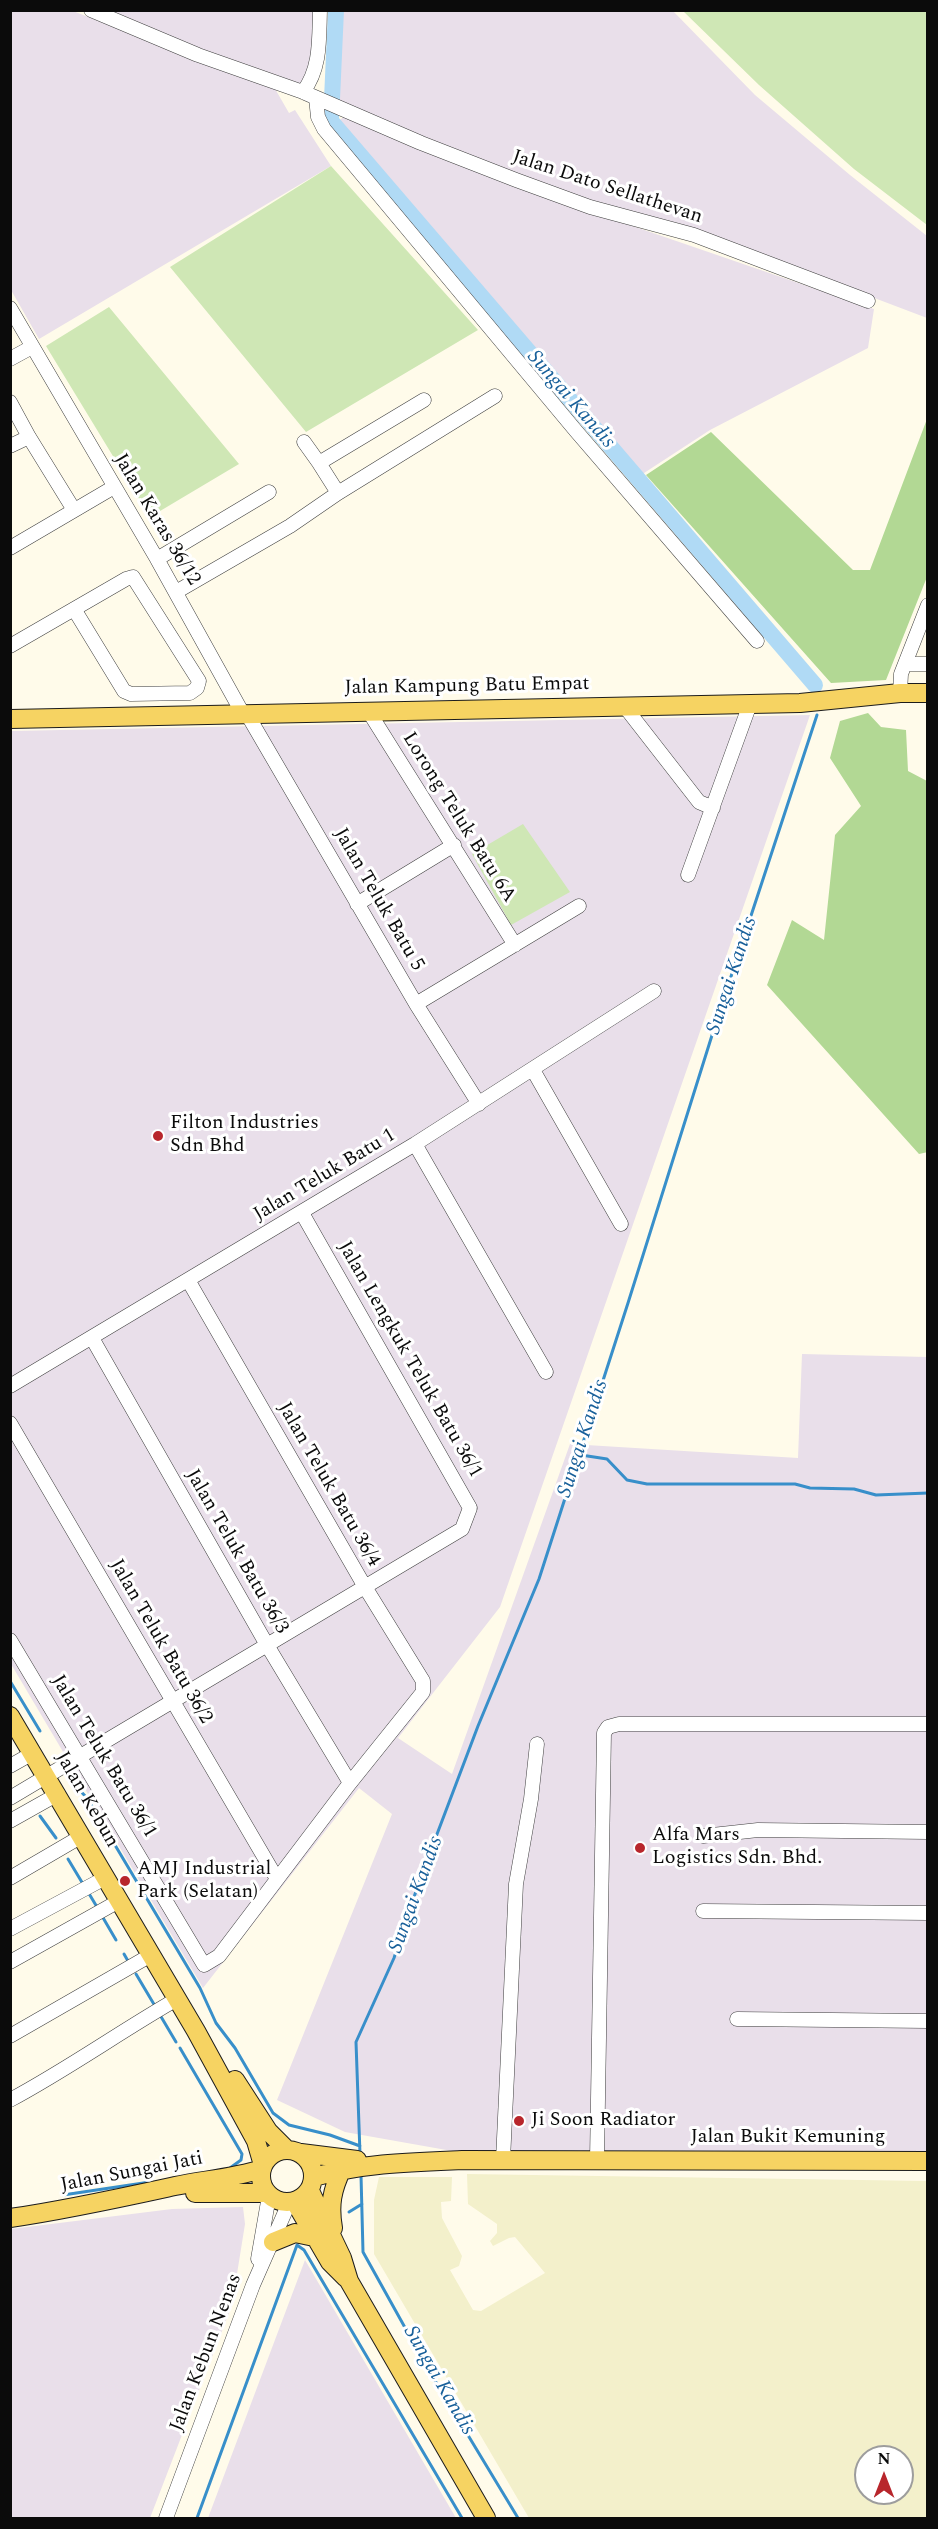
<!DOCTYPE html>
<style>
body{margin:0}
#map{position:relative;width:938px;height:2529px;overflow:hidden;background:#fffbea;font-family:Spectral,serif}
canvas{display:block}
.frame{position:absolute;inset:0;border:12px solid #0b0b0b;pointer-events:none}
.north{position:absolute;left:854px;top:2445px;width:60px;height:60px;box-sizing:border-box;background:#fff;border:2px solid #9d9d9d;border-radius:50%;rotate:0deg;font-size:16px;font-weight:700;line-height:24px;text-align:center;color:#0b0b0b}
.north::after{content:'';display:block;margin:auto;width:21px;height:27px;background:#b8262c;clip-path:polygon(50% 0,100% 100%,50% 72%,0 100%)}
</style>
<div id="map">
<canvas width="938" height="2529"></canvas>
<div class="frame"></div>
<div class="north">N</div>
</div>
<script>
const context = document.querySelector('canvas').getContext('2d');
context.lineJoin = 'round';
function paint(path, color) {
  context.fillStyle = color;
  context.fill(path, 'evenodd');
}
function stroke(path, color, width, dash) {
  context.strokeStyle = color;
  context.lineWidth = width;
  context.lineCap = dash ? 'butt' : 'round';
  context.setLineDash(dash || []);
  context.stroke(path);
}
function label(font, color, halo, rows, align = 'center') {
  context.font = font + ' Spectral,serif';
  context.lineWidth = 6;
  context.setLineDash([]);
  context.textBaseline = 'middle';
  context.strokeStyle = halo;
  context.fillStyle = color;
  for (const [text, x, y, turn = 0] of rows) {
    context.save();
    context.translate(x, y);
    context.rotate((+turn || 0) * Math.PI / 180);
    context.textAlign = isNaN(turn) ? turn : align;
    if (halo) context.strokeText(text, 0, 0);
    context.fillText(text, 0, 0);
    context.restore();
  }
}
const industrial = new Path2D(`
 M10,11H73L198,60L274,87L289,113L295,110L331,166L39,339L11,290Z
 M104,11H315L314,58L302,87L202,52Z
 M340,11H673L755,95L850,175L927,236V318L677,223L597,203L427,140L336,103Z
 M346,115L592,212L874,309L868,348L710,430L641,475L337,122Z
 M810,715L500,1607L398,1738L452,1774L570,1444L798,1458L802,1354L927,1357V2155L469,2154L345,2132L277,2100L392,1814L359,1788L203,1988L11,1664V731Z
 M243,2207L245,2224L232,2305L150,2518H11V2229L172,2209Z
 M305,2260L456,2518H208Z`);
const farmland = new Path2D(`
 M467,2174L927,2181V2518H529L374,2254V2200L379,2177H452L451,2201L441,2202L442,2218L462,2256L459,2266L450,2270L473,2310L481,2311L545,2273L515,2237L509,2238L493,2246L490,2241L497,2233V2224L468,2204ZM866,2457H902V2493H866Z`);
const green = new Path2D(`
 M683,11H927V225L854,169L759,85Z
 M331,166L478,330L306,432L170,267Z
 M109,307L239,464L150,517L46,346Z
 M523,824L570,892L511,925L472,854Z`);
const forest = new Path2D(`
 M927,419V577L886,680L831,683L646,475L711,432L853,570H870Z
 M868,713L881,727L906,730L908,771L927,781L928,1152L919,1154L767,985L792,920L824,940L835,835L861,806L830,758L840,721Z`);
const stream = new Path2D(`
 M581,1455L607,1459L627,1480L647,1484H795L810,1488L854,1489L876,1495L928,1493
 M10,1681L40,1731
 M71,1781L87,1798L200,1988L216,2023L235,2048L273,2113L289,2125L330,2135L360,2146
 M40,1816L56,1838
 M68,1859L83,1884
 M88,1892L97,1907
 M102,1916L116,1940
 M124,1954L128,1961
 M136,1974L155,2006
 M160,2015L176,2042
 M180,2048L242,2154L241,2160L230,2168
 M360,2154L356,2042L394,1958L420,1879L478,1726L539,1579L628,1303L719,1013L817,715
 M361,2175L363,2252L428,2369L518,2518
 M63,2195L150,2182
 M349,2212L362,2204
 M197,2518L297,2245L304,2250L462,2518`);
const river = new Path2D(`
 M332,99L336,10
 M331,112V121L815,685`);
const minor = new Path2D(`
 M91,10L198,55L303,92L421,143L516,180L590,207L694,235L868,301
 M303,92C321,68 319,40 320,10
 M316,98L318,117L324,129L576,431L757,641
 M10,308L157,559L243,714
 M10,359L32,347
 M10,402L29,437L74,510
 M304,442L319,463L338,493
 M10,446L29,437
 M319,463L424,400
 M10,548L114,487
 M157,559L269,492
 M176,592L290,526L338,493L495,396
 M10,646L126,579L133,577L199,681L197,688L190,693L131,694L124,691L74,609
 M905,664H928
 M900,693L901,674L928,605
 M625,707L699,802L713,808
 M369,712L515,945
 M247,714L416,1004L479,1104
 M688,875L750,704
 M357,904L454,845
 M416,1004L579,906
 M533,1070L621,1224
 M415,1144L546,1372
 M92,1338L267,1645L350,1783
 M10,1386L415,1144L654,991
 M10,1423L277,1879
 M10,1640L204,1965L219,1956L350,1783L423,1692V1681L365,1587L188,1280
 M10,1766L33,1753
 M10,1798L462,1529L470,1508L302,1213
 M10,1821L58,1794
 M703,1836L758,1830L928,1832
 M10,1878L82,1836
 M703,1911L928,1913
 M10,1929L105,1878
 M10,1962L119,1901
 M737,2019L928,2021
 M10,2036L151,1955
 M10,2100C68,2069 121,2031 177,1999
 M503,2160L516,1884L531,1799L537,1744
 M597,2160L604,1733L608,1727L619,1724H928
 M258,2259L269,2196
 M166,2518L253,2285L289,2203`);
const major = new Path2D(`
 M10,719L800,703L900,693H928
 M10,1716L196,2031L256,2141L263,2165
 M235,2080L268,2131L287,2150
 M261 2176a26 26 0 1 1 52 0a26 26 0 1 1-52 0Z
 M301,2153L357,2160
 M314,2177C363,2163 412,2162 462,2160L928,2161
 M310,2191L342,2258L349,2281L486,2518
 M195,2193H266
 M295,2202L330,2262L346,2278
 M10,2218C66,2210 120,2198 175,2186C204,2180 233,2178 262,2169
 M333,2228C329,2205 332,2190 342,2169
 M273,2242L295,2233L314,2237`);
const markers = [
 [158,1136,6,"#b8262c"],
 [640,1848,6,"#b8262c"],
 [125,1881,6,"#b8262c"],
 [519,2121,6,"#b8262c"]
];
const streetNames = [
 ["Jalan Dato Sellathevan",607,188,18],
 ["Jalan Karas 36/12",156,520,59],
 ["Jalan Kampung Batu Empat",467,687,-1],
 ["Lorong Teluk Batu 6A",458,818,58],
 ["Jalan Teluk Batu 5",378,900,60],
 ["Jalan Teluk Batu 1",325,1176,-31],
 ["Jalan Lengkuk Teluk Batu 36/1",409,1360,60],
 ["Jalan Teluk Batu 36/4",328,1485,60],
 ["Jalan Teluk Batu 36/3",236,1552,60],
 ["Jalan Teluk Batu 36/2",160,1642,60],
 ["Jalan Teluk Batu 36/1",103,1757,59],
 ["Jalan Kebun",86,1800,60],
 ["Jalan Bukit Kemuning",788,2138],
 ["Jalan Sungai Jati",132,2173,-11],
 ["Jalan Kebun Nenas",207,2353,-69]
];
const poiNames = [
 ["Filton Industries",170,1124],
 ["Sdn Bhd",170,1147],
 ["Alfa Mars",652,1836],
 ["Logistics Sdn. Bhd.",652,1859],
 ["AMJ Industrial",137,1870],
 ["Park (Selatan)",137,1893],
 ["Ji Soon Radiator",531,2121]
];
const waterNames = [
 ["Sungai Kandis",570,400,49],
 ["Sungai Kandis",733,976,-72],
 ["Sungai Kandis",584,1439,-72],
 ["Sungai Kandis",417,1895,-70],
 ["Sungai Kandis",438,2381,60]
];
paint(industrial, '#e9dfea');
paint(farmland, '#f3f0cb');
paint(green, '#cfe7b5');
paint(forest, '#b2d894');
stroke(stream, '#388fca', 3);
stroke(river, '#b0daf5', 16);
stroke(minor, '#3e3e3e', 15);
stroke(major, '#1c1c1c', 20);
stroke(minor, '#fff', 14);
stroke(major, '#f6d362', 18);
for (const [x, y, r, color] of markers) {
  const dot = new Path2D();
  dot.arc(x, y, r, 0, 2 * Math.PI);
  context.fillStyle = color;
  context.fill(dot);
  stroke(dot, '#fff', 2);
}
label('20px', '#0b0b0b', '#fff', streetNames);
label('20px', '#0b0b0b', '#fff', poiNames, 'left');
label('italic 21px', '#18609a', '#fff', waterNames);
</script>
